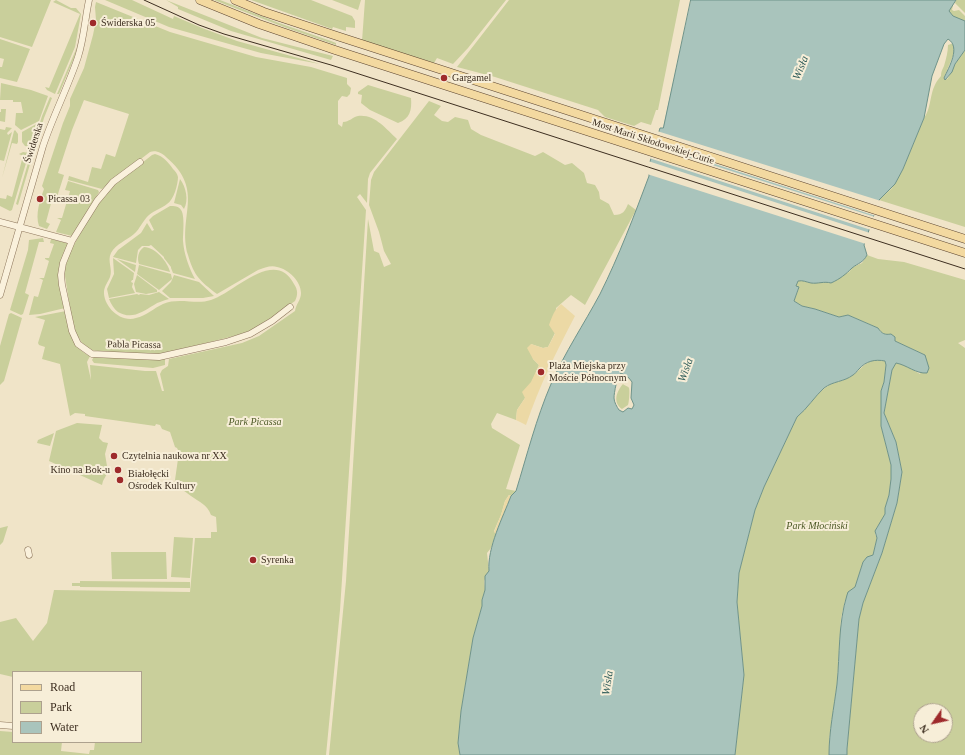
<!DOCTYPE html>
<meta charset="utf-8">
<style>
body{margin:0}
#map{position:relative;width:965px;height:755px;overflow:hidden;background:#f0e4c8;font-family:Georgia,serif}
canvas{display:block}
.legend{position:absolute;left:12px;top:671px;width:130px;height:72px;box-sizing:border-box;background:#f7eed8;border:1px solid #ada18e;margin:0;padding:5px 7px;list-style:none;font-size:12px;color:#3d2e20}
.legend li{display:flex;align-items:center;gap:8px;height:20px}
.legend b{width:20px;border:1px solid #ada18e}
.north{position:absolute;left:913px;top:703px;width:40px;height:40px;box-sizing:border-box;background:#f7eed8;border:1px solid #ada18e;border-radius:50%;rotate:236deg;font-size:11px;font-weight:700;line-height:16px;text-align:center;color:#3d2e20}
.north::after{content:'';display:block;margin:auto;width:14px;height:18px;background:#9e2a2b;clip-path:polygon(50% 0,100% 100%,50% 72%,0 100%)}
</style>
<div id="map">
<canvas width="965" height="755"></canvas>
<ul class="legend">
<li><b style="height:5px;background:#f3d9a0"></b>Road</li>
<li><b style="height:11px;background:#c9cf9b"></b>Park</li>
<li><b style="height:11px;background:#a9c4bc"></b>Water</li>
</ul>
<div class="north">N</div>
</div>
<script>
const context = document.querySelector('canvas').getContext('2d');
context.lineJoin = 'round';
function paint(path, color) {
  context.fillStyle = color;
  context.fill(path, 'evenodd');
}
function stroke(path, color, width, dash) {
  context.strokeStyle = color;
  context.lineWidth = width;
  context.lineCap = dash ? 'butt' : 'round';
  context.setLineDash(dash || []);
  context.stroke(path);
}
function label(font, color, halo, rows, align = 'center') {
  context.font = font + ' Georgia,serif';
  context.lineWidth = 4;
  context.setLineDash([]);
  context.textBaseline = 'middle';
  context.strokeStyle = halo;
  context.fillStyle = color;
  for (const [text, x, y, turn = 0] of rows) {
    context.save();
    context.translate(x, y);
    context.rotate((+turn || 0) * Math.PI / 180);
    context.textAlign = isNaN(turn) ? turn : align;
    if (halo) context.strokeText(text, 0, 0);
    context.fillText(text, 0, 0);
    context.restore();
  }
}
const green = new Path2D(`
 M0,0H51L32,47L0,37Z
 M56,0L71,8H76L81,14L75,47L55,94L47,90L45,87L49,88L80,14L53,2Z
 M105,0H132L173,19L174,16L202,28L237,41L320,64L261,53L169,27Z
 M166,0L262,38L333,56L331,60L231,31L178,9V7Z
 M214,0H220L279,23L331,41L336,43V45L284,27Z
 M251,0H311L352,16L355,21V28L346,27V31L333,27L332,29Z
 M332,0H361L358,10Z
 M365,0H506L468,48L453,64L437,58L434,63L362,41Z
 M509,0H680L658,110H656L651,125L641,122L634,126L605,117L598,110L495,77L457,67Z
 M956,0H965V13L955,3Z
 M96,2L170,32L256,57L311,67L347,78V84L351,88L350,94L347,97L342,96L338,101V124L342,127L343,122C349,122 353,117 358,116C375,114 386,129 397,139L370,173L368,179L367,203L360,194L357,197L366,210L340,610L326,755H0V731L13,732V742H62L61,751L89,754L90,750H94L95,742H141V672H13V677L0,674V622L16,618L33,641L47,623L54,590L190,592L195,538H211V532H217L216,517L211,515C207,504 199,502 191,496C184,491 183,489 174,487L179,452L177,448L175,447L170,432L162,429L160,425L156,424L155,426L85,416V414L75,413L70,416L60,364L42,359L45,347L39,345L38,343L45,320L35,317L66,311C69,329 71,347 90,356L87,362L91,380L90,365L145,371H156L162,391H164L160,374L162,370L168,366L169,359L242,343L259,336L295,311C296,304 301,300 301,293C301,281 288,269 277,267C271,265 264,268 258,270L217,294C200,281 194,276 188,255C177,216 206,191 166,157C162,153 156,150 150,152L102,189L68,180L69,176L88,182L92,167L101,169L106,154L115,157L129,114L84,100L72,130L58,173L64,175L57,197L53,196L46,222L50,224L47,229L39,226C35,214 40,200 44,189L42,186L63,123L70,106V99L84,68L93,35L96,20L95,7Z
 M953,5L952,10L954,11L959,10L965,16V21C958,19 951,17 949,10Z
 M0,39L30,49L17,82L0,78V67H2L4,59L0,58Z
 M951,44H954V53L944,78L947,79L948,78L955,64L965,50V227L879,200L892,188L903,169L924,118C933,105 928,90 941,76C941,72 942,70 944,66C946,59 948,52 948,45Z
 M77,47L74,58L59,94H57Z
 M1,83L31,90L48,96L39,121L21,130L15,125L16,113H23L21,102H13V100H0Z
 M368,85L411,98C412,110 410,119 398,123L370,110L361,103L362,95L358,94V92Z
 M50,97L52,98L44,118L35,149L32,148L42,116Z
 M429,101L441,106L434,115L442,121L448,122L455,117L468,120L471,129L481,135L535,156L543,152L565,165L572,163L584,173L587,183L595,185L599,192L600,199L609,204L614,215C623,215 625,211 628,204L636,210L585,305L571,295L556,308L555,333L548,347L543,348L531,344L533,359L539,365L525,398L517,410L516,420L497,413L491,424L492,428L520,445L506,489L516,491L511,496L509,495L505,501L501,515L494,531L496,534L491,548L487,553L489,571L484,581L485,590L482,600V606L473,638L461,711L458,743L460,755H329L346,581L368,219L374,251L379,253L384,267L391,264L384,251L379,232L369,205L371,180L374,172Z
 M1,109H6L5,122L0,121V112H1Z
 M38,123L30,147L25,146L22,142V132Z
 M6,127L12,128L7,133L8,135L12,132L4,161L0,160V129L5,130Z
 M15,130L18,134V142L17,144L12,143L2,178L14,131Z
 M23,152L29,153L12,210L10,211L0,206V198L6,199L7,195L12,197L23,156L19,154Z
 M31,153L33,154L18,205L16,204Z
 M155,154C163,156 169,163 173,169C175,171 177,173 178,177C178,184 174,200 167,204C162,208 155,210 149,215C143,220 140,229 134,234C127,240 116,244 111,253C107,261 113,269 110,277C108,282 105,285 104,291C103,306 120,323 136,318C146,316 154,308 163,304C179,297 196,305 211,300C234,293 275,247 294,284C298,290 298,295 295,301L260,326L246,333L166,353L154,355L98,351L91,350L82,343L76,333L72,320L64,270L71,250L100,199L108,190L152,155Z
 M180,179C186,187 189,200 184,209L181,205L174,203Z
 M68,181L98,190L99,192L72,236L56,232L61,220L57,218H62L67,201L63,198H68L70,191L65,190Z
 M170,206C174,206 179,206 181,210C185,215 183,234 183,241C184,254 189,268 195,279L173,273L171,268V267L164,258V257L151,245L149,246H142L138,250L136,263L113,257L118,250L141,233L147,223L152,231L154,230L149,220L153,216Z
 M43,238L44,242H39L25,293L29,295L23,314L21,315L10,310L28,250L29,240Z
 M51,239L67,243V246L60,264L65,308L40,314L29,315L34,296L38,297L43,280L39,278H44L49,261L45,259V258H49L54,244L50,243Z
 M144,247C155,247 168,262 170,272L139,264C137,258 138,251 144,247Z
 M867,255L878,259L904,262L965,280V340L958,343L965,348V755H847V749L859,619L863,603L882,553L897,503L902,472L896,442L884,413L892,370L895,363L903,364L920,374L925,355L895,341L891,334C885,335 882,334 878,328L848,315L839,317L815,309L802,306L794,301L799,288L796,286L798,281L801,280L812,283L825,281L849,272L853,267L862,263ZM921,711H945V735H921Z
 M113,258L134,273L133,280H132L131,282L133,283L132,287L135,293L109,298L107,289L114,274Z
 M117,259L136,265L135,272Z
 M139,265L171,274L172,279L159,290L137,274Z
 M137,275L157,290V292L146,294L136,292L134,284Z
 M174,275L199,282L214,296L203,298H170L162,291L171,282Z
 M159,292L169,299C163,301 158,302 154,305C142,312 132,320 118,312C114,309 111,304 109,299L137,294L139,295L140,294L149,295Z
 M11,313L22,318L4,381L0,385V346L9,314Z
 M95,355L165,358V365L153,368L94,363L92,360Z
 M876,359L885,361L886,365L884,382L881,391V426L891,465V479L889,495L885,508V514L881,522L877,527L875,534L877,538L873,555L863,562L855,587L845,601L841,618L837,684L829,740V755H735L744,675L737,602L739,573L755,510L764,487L797,417C807,409 815,395 825,388C833,381 845,381 853,375C864,367 862,364 876,359Z
 M623,384C624,385 629,387 629,388C630,390 629,403 628,405L622,409C612,402 617,391 623,384Z
 M77,423L102,425L99,438L103,442L108,443L105,454L108,472L103,481L102,485L49,461L56,431Z
 M54,433L50,446L37,443L38,440Z
 M8,526L3,542L0,545V528Z
 M174,537L193,538L190,578L171,577Z
 M111,552H166L167,579H112Z
 M80,581L190,582V588L80,587V586H72V583H80Z`);
const sand = new Path2D(`
 M561,304L575,316C556,352 539,387 526,425L516,420L517,410L525,398L522,392L531,382L539,365L533,359L527,348L531,344L543,348L548,347L555,334L549,325C552,317 554,310 561,304Z
 M509,495L511,496L496,534L494,532L501,515L505,501Z`);
const water = new Path2D(`
 M691,0H956L949,11L953,16L965,21V50L955,64L952,72L945,80L944,78C949,67 961,47 948,39L944,44L932,76L924,118L903,169L895,184L879,200L864,245L867,255C863,263 858,263 852,268C846,274 840,279 831,283C824,281 818,284 811,283C806,282 803,280 798,281L796,286L799,287L794,301L802,306L815,309L839,317L848,315L878,328C882,334 885,335 891,334L895,337V341L925,355L929,368L927,373C916,374 907,365 896,363L892,370L884,413L896,442L902,472L897,503L882,553L863,603L859,619L847,749V755H829C829,731 834,708 837,684C840,654 838,624 847,595L848,592L855,587L863,562L867,557L873,555L877,538L875,531L885,514V508L889,495L891,479V465L881,426V391L884,382L886,365L885,361C875,359 866,361 859,369C857,371 855,374 853,375C844,382 833,381 824,388C815,396 807,409 797,417L764,487L755,510L739,573L737,602L744,675L735,755H460L458,743L461,711L473,638L482,606V600L485,590V576L489,571C487,548 503,517 511,496L516,491C527,455 536,419 551,384C565,352 584,324 600,294C619,256 634,216 649,176V165L660,128H663ZM621,373L629,378L632,382L631,398L634,405L632,409L628,408L623,412L619,410C617,407 614,402 614,398C614,393 617,376 621,373Z`);
const pier = new Path2D(`
 M657,131L881,201L876,216L653,144Z
 M653,146L875,217L871,230L649,158Z
 M648,161L870,233L866,244L647,174Z`);
const minor = new Path2D(`
 M140,162L113,182L97,201L72,241L63,263L61,275L62,285L72,331L78,344L92,354L159,357L226,342L250,334L272,321L290,307
 M0,222L72,241
 M0,295L43,146C53,116 68,87 78,57C84,38 85,19 89,0
 M28,550L29,555
 M0,725L13,726`);
const major = new Path2D(`
 M200,0L259,24L335,50L965,253
 M235,0L264,12L340,37L965,239`);
const tram = new Path2D(`
 M144,0L199,25L224,34L331,65L965,269`);
const markers = [
 [93,23,4,"#9e2a2b"],
 [444,78,4,"#9e2a2b"],
 [40,199,4,"#9e2a2b"],
 [541,372,4,"#9e2a2b"],
 [114,456,4,"#9e2a2b"],
 [118,470,4,"#9e2a2b"],
 [120,480,4,"#9e2a2b"],
 [253,560,4,"#9e2a2b"]
];
const poiNames = [
 ["Świderska 05",101,23],
 ["Gargamel",452,78],
 ["Picassa 03",48,199],
 ["Plaża Miejska przy",549,366],
 ["Moście Północnym",549,378],
 ["Czytelnia naukowa nr XX",122,456],
 ["Kino na Bok-u",110,470,"right"],
 ["Białołęcki",128,474],
 ["Ośrodek Kultury",128,486],
 ["Syrenka",261,560]
];
const streetNames = [
 ["Most Marii Skłodowskiej-Curie",653,142,18],
 ["Świderska",34,143,-72],
 ["Pabla Picassa",134,345,1]
];
const parkNames = [
 ["Park Picassa",255,422],
 ["Park Młociński",817,526]
];
const waterNames = [
 ["Wisła",801,68,-68],
 ["Wisła",686,370,-70],
 ["Wisła",608,683,-81]
];
paint(green, '#c9cf9b');
paint(sand, '#ecd9a5');
paint(water, '#a9c4bc');
stroke(water, '#6f938a', 1);
paint(pier, '#f0e4c8');
stroke(minor, '#8d765c', 7);
stroke(major, '#5b4430', 9);
stroke(minor, '#faf1dc', 6);
stroke(major, '#f3d9a0', 8);
stroke(tram, '#3d2e20', 1);
for (const [x, y, r, color] of markers) {
  const dot = new Path2D();
  dot.arc(x, y, r, 0, 2 * Math.PI);
  context.fillStyle = color;
  context.fill(dot);
  stroke(dot, '#f7eed8', 1.5);
}
label('10px', '#3d2e20', '#f7eed8', poiNames, 'left');
label('10px', '#3d2e20', '#f7eed8', streetNames);
label('italic 10px', '#4d5a26', '#f7eed8', parkNames);
label('italic 11px', '#2f5d5a', '#f7eed8', waterNames);
</script>
